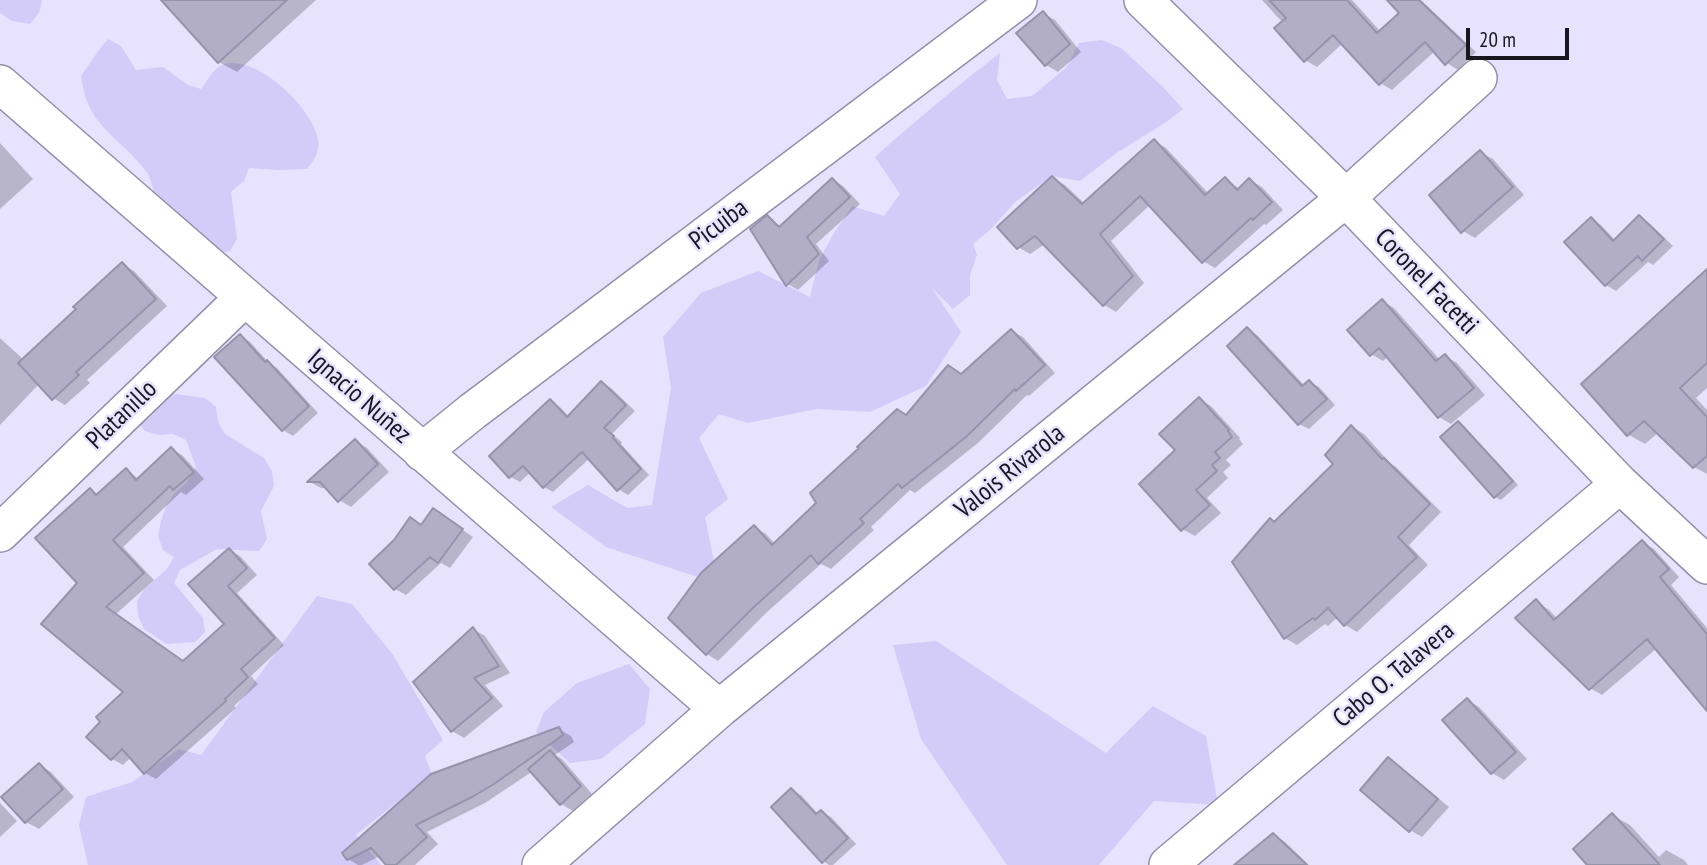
<!DOCTYPE html>
<meta charset="utf-8">
<style>
body{margin:0}
#map{position:relative;width:1707px;height:865px;overflow:hidden;background:#e7e3fe;font-family:"PT Sans Narrow",sans-serif}
canvas{display:block}
.scale{position:absolute;left:1466px;top:28px;width:103px;height:32px;box-sizing:border-box;border:4px solid #181720;border-top:0;padding-left:9px;font-size:21px;line-height:24px;white-space:nowrap;color:#181720;-webkit-text-stroke:5px #e7e3fe;paint-order:stroke}
</style>
<div id="map">
<canvas width="1707" height="865"></canvas>
<div class="scale">20 m</div>
</div>
<script>
const context = document.querySelector('canvas').getContext('2d');
context.lineJoin = 'round';
function paint(path, color) {
  context.fillStyle = color;
  context.fill(path, 'evenodd');
}
function stroke(path, color, width, dash) {
  context.strokeStyle = color;
  context.lineWidth = width;
  context.lineCap = dash ? 'butt' : 'round';
  context.setLineDash(dash || []);
  context.stroke(path);
}
function label(font, color, halo, rows, align = 'center') {
  context.font = font + ' "PT Sans Narrow",sans-serif';
  context.lineWidth = 5;
  context.setLineDash([]);
  context.textBaseline = 'middle';
  context.strokeStyle = halo;
  context.fillStyle = color;
  for (const [text, x, y, turn = 0] of rows) {
    context.save();
    context.translate(x, y);
    context.rotate((+turn || 0) * Math.PI / 180);
    context.textAlign = isNaN(turn) ? turn : align;
    if (halo) context.strokeText(text, 0, 0);
    context.fillText(text, 0, 0);
    context.restore();
  }
}
const green = new Path2D(`
 M0,0H42L39,13L30,24L12,21L0,13Z
 M108,39L121,46L136,70L163,67L188,85L201,89C207,81 213,69 222,65C255,52 314,109 318,140C320,152 314,160 307,169L278,170L249,168L244,181L231,192L237,239L230,251L213,254L159,223C156,207 155,189 148,174C142,165 134,157 126,149C100,125 86,113 81,76L99,50Z
 M1102,40L1121,48L1163,87L1183,109L1165,123L1118,152L1080,181L1052,176L1015,202L991,229L973,244L977,255L970,275V295L953,309L932,288L961,332L926,386L870,412L816,409L748,423L719,414L699,438L728,499L705,517L715,566L704,579L606,547L551,507L588,485L627,508L652,505L671,388L663,337L701,293L758,271L810,297L819,260L834,233L852,206L884,216L900,194L875,157C915,121 957,86 1000,53L997,80L1007,99L1032,96L1067,67L1079,43Z
 M161,392L205,398L216,407L218,422L225,434L264,458L272,471L274,486L261,511L267,539L259,551L217,549L180,570L174,583L203,618L205,632L195,642L166,644L144,629L138,616L137,601L145,588L167,569L174,557L163,550L158,536L161,521L166,506L174,494L186,483L196,467L186,440L173,434L159,435L145,431L134,419Z
 M317,596L352,604L393,655L443,740L425,756L432,774L356,835L381,865H88L79,825L86,797L132,782L179,749L201,755Z
 M936,641L1106,753L1153,706L1206,736L1218,805L1154,801L1099,865H1007L921,739L893,645Z
 M629,664L650,689L645,724L601,759L570,763L536,732L544,712L577,683Z`);
const shadow = new Path2D(`
 M186,0H316L237,72L219,62Z
 M1262,0H1352L1381,32L1401,13L1389,0H1421L1476,52L1458,70L1447,63L1435,51L1392,90L1380,83L1343,43L1317,67L1305,60L1283,23Z
 M1043,13L1055,20L1081,52L1058,72L1046,65Z
 M1154,141L1166,148L1209,194L1225,179L1240,189L1250,180L1262,187L1283,210L1266,225L1264,224L1215,268L1203,261L1150,205L1111,241L1144,283L1116,312L1104,305L1045,244L1030,254L1018,247L1053,178L1065,185L1085,204Z
 M0,143L33,179L0,209Z
 M1480,152L1493,159L1524,195L1475,238L1463,231Z
 M833,180L843,186L860,204L816,244L829,261L798,290L788,284L767,218L781,227Z
 M1639,217L1649,223L1673,246L1653,265L1648,262L1616,291L1606,285L1591,219L1601,225L1616,241Z
 M122,264L134,271L167,306L87,380L90,383L65,405L53,398L39,384L0,425V338L24,360L78,310Z
 M1707,279V388L1696,398L1707,410V474L1694,467L1659,432L1645,444L1629,435L1583,384Z
 M1382,301L1394,308L1440,360L1445,356L1457,363L1485,395L1451,424L1439,417L1388,357L1383,361L1371,354Z
 M1247,330L1257,335L1305,386L1310,382L1319,387L1335,405L1309,429L1299,424L1229,347Z
 M1011,331L1023,337L1055,373L1029,396L1027,395L978,443L915,493L910,490L871,527L874,530L831,569L821,564L766,613L718,661L707,654L754,527L766,534L775,544L907,416L962,375Z
 M240,336L250,342L270,364L277,368L318,413L293,436L283,430Z
 M602,383L611,388L635,411L612,434L622,442L621,444L649,475L628,495L618,489L590,458L553,492L544,487L531,472L520,482L511,477L491,456L551,401L560,407L569,417Z
 M1199,399L1211,406L1240,438L1239,439L1243,444L1226,460L1231,465L1223,472L1228,478L1207,498L1221,513L1195,536L1182,529L1177,450Z
 M1459,423L1464,426L1518,485L1501,500L1495,497Z
 M1352,427L1364,434L1391,464L1396,467L1441,512L1409,545L1428,565L1357,632L1345,625L1338,617L1328,626L1325,624L1297,645L1285,638L1275,524L1336,464Z
 M355,441L367,448L389,472L351,507L339,500L328,488H321L310,482Z
 M171,449L182,455L204,479L186,495L181,492L123,547L154,580L115,615L184,663L227,624L229,550L240,556L257,575L237,593L284,645L251,676L258,684L234,706L236,708L156,779L145,773L131,757L123,765L112,759L125,692L79,583L90,491L98,495L126,470L139,479Z
 M434,510L473,537L450,568L441,563L406,595L395,589V541L422,526Z
 M1642,542L1654,549L1679,577L1671,585L1707,628V708L1657,648L1602,695L1590,688L1536,602L1548,609L1558,619Z
 M473,629L485,636L510,673L485,685L503,706L464,738L452,731Z
 M1467,700L1479,707L1527,759L1504,780L1492,773Z
 M559,729L571,736L574,742L555,755L562,759L592,794L573,811L561,804L533,771L485,803L427,832L438,844L415,865H389L380,856L362,865H358L348,859Z
 M1388,759L1400,766L1449,807L1422,837L1410,830Z
 M39,765L51,772L74,797L39,829L26,822L4,797Z
 M792,790L801,795L819,815L822,812L831,817L856,844L833,865H829L823,861Z
 M0,803L17,821L0,837Z
 M1612,815L1630,825L1659,857L1666,850L1684,860L1688,865H1590Z
 M1273,835L1285,842L1309,865H1237Z`);
const building = new Path2D(`
 M161,0H287L218,63Z
 M1269,0H1347L1377,33L1399,13L1387,0H1419L1466,45L1445,65L1425,42L1379,85L1333,35L1304,62L1274,28L1286,18Z
 M1043,11L1070,44L1045,66L1016,33Z
 M1154,139L1205,195L1225,177L1237,190L1249,178L1272,202L1253,220L1251,218L1202,263L1140,196L1100,234L1133,276L1103,306L1035,236L1017,249L997,227L1052,176L1082,204Z
 M1480,150L1513,187L1461,233L1429,195Z
 M832,178L850,197L807,237L819,254L786,286L750,229L767,215L779,227Z
 M1639,215L1664,239L1642,261L1638,256L1605,286L1564,242L1591,217L1613,241Z
 M122,262L156,299L76,372L79,375L52,400L18,363L76,309L73,307Z
 M1707,269V363L1680,388L1707,417V456L1693,468L1644,421L1627,436L1581,384Z
 M1382,299L1436,361L1445,354L1474,388L1438,418L1379,348L1370,356L1347,330Z
 M1247,327L1302,386L1309,380L1327,399L1298,425L1227,346Z
 M1011,329L1045,365L1016,391L1015,389L966,437L902,488L898,484L860,519L864,523L818,564L811,555L754,607L706,655L668,618L701,573L754,525L772,545L816,503L810,493L859,448L857,447L897,409L906,415L948,365L961,374Z
 M240,334L265,362L267,360L309,406L282,431L214,357Z
 M601,381L626,405L604,428L614,436L613,438L641,469L617,491L582,452L543,488L523,466L509,478L489,456L550,399L567,417Z
 M1199,397L1229,430L1228,431L1232,437L1215,452L1220,458L1212,465L1217,471L1196,490L1210,505L1181,531L1139,484L1175,450L1159,434Z
 M1458,421L1513,481L1494,498L1440,437Z
 M1351,425L1382,459L1384,458L1430,504L1398,537L1417,557L1344,626L1328,608L1315,620L1313,618L1284,639L1232,562L1270,518L1274,522L1333,464L1325,455Z
 M355,439L378,464L338,502L320,482H307Z
 M171,447L194,472L173,490L170,486L113,540L144,573L106,607L183,661L224,624L188,584L229,548L247,568L228,586L275,638L241,669L248,677L225,699L226,701L144,774L122,749L111,760L86,737L100,722L96,717L123,692L41,624L77,583L35,538L90,488L96,495L126,468L136,480Z
 M433,508L463,529L438,563L430,557L394,590L369,564L394,540L410,517L421,525Z
 M1642,540L1669,569L1660,577L1707,634V711L1647,639L1589,690L1515,618L1536,599L1554,620Z
 M473,627L499,666L474,678L492,698L451,732L413,682Z
 M1467,698L1516,752L1491,774L1442,720Z
 M559,727L563,735L494,784L472,797L416,825L427,837L396,865H386L371,848L347,860L342,853L431,774Z
 M550,750L581,786L560,805L528,769Z
 M1388,757L1438,799L1409,832L1360,790Z
 M39,763L63,789L25,823L1,797Z
 M791,788L816,814L821,810L848,838L822,863L771,807Z
 M1612,813L1660,865H1587L1573,849Z
 M1273,833L1307,865H1234Z`);
const minor = new Path2D(`
 M1143,0L1346,198L1620,484L1707,565
 M0,84L719,709
 M422,452L473,411L1018,0
 M0,533L245,297
 M541,865L719,709L1346,198L1478,78
 M1168,865L1620,484`);
const streetNames = [
 ["Picuiba",719,225,-37],
 ["Coronel Facetti",1426,282,46],
 ["Ignacio Nuñez",359,397,41],
 ["Platanillo",122,415,-44],
 ["Valois Rivarola",1010,472,-39],
 ["Cabo O. Talavera",1394,675,-40]
];
paint(green, '#d3ccf8');
paint(shadow, '#0003');
paint(building, '#b2aec8');
stroke(building, '#9693ac', 2);
stroke(minor, '#928fa8', 40);
stroke(minor, '#fff', 37);
label('26px', '#181720', '#e7e3fe', streetNames);
</script>
